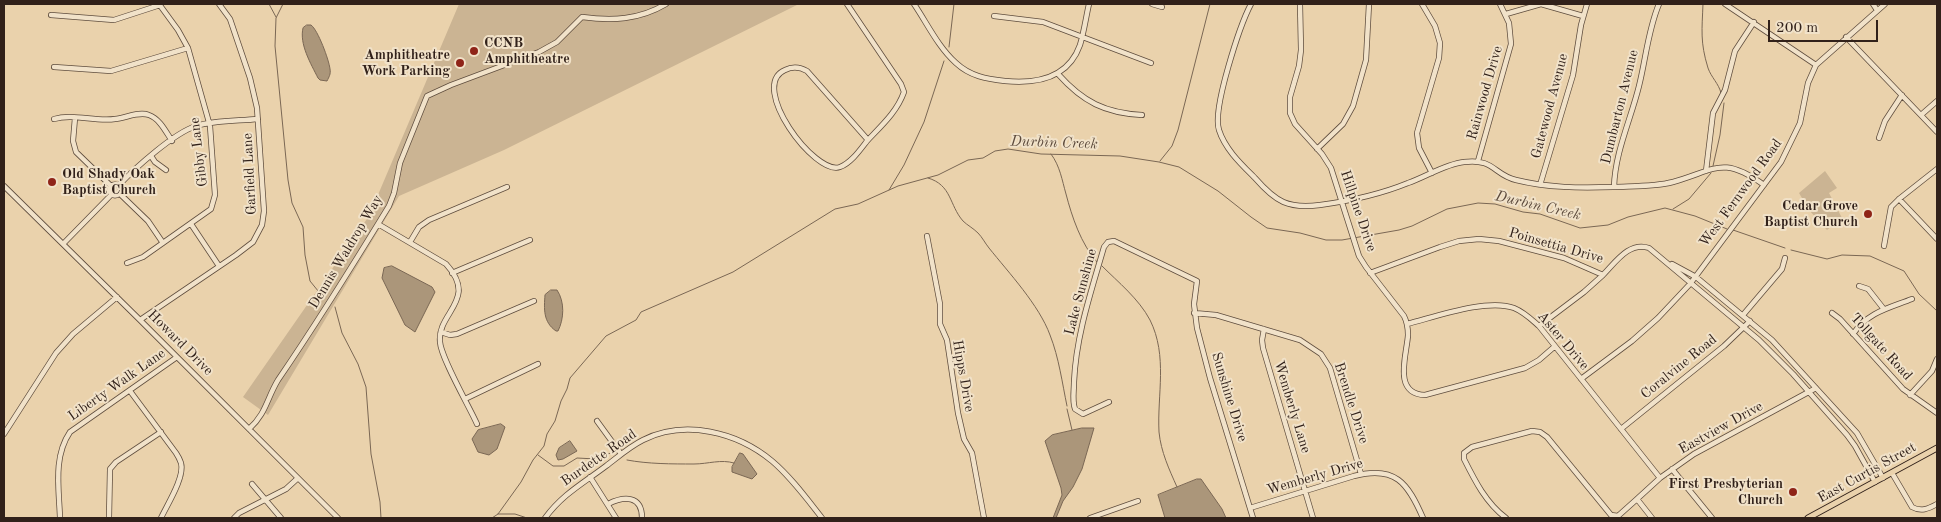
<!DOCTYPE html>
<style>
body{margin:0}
#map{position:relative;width:1941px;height:522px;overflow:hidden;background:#ead2ac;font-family:"Old Standard TT",serif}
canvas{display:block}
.frame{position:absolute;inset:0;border:5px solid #31211a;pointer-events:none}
.scale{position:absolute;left:1768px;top:20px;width:110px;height:22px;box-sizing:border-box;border:2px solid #31211a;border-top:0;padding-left:6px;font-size:15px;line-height:18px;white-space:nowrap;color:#31211a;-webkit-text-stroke:4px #f1e2c9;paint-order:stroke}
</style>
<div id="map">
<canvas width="1941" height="522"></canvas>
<div class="frame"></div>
<div class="scale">200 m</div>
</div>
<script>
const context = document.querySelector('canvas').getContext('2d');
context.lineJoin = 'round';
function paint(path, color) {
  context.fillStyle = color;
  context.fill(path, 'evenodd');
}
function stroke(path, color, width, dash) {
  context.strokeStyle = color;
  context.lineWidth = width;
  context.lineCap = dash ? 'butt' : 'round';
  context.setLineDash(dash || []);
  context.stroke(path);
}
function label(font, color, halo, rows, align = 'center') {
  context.font = font + ' "Old Standard TT",serif';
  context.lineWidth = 4;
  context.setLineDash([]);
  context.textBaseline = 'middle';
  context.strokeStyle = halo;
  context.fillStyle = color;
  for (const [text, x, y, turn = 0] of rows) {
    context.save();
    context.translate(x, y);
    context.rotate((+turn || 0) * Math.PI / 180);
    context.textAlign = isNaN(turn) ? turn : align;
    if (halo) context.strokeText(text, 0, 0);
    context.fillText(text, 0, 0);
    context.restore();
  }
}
const green = new Path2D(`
 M459,4H799L504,150L399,196L268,415L243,397L369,216Z
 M1825,171L1837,188L1829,193L1842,218L1827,230L1809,210L1799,193Z`);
const water = new Path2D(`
 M307,25H311C318,30 329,60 330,69C331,74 329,77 327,81L320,80L318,78C311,64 299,44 303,28Z
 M392,266L432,287L435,292L415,332L405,325L382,278L384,268Z
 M551,290H557C565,302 564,319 558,331H556C543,322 544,309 545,295Z
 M501,424L505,427L497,449L489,455L478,452L472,439L478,430Z
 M1082,428H1094L1082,469L1073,487L1063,501L1056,518H1053L1062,495L1061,488L1045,441L1052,435Z
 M570,441L577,451L563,459L558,460L556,455L559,448Z
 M740,453L743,454L757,474L752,479L732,472V467Z
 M1197,479H1201L1222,509L1226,518H1165L1158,495Z`);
const stream = new Path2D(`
 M269,4L276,17
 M283,4L276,18L275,46L288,180L292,203L303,227L305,255L310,281L323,297
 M1703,4C1702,30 1700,42 1708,68C1711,77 1719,84 1721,93
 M949,47L954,4
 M1051,154C1060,166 1062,180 1066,194C1072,217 1081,244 1097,262
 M1160,161L1172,146L1178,130L1210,4
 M1713,166L1720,135L1724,103
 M928,178C952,185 949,205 963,221C967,225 973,228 978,233C982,237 985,243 989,248C1009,273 1039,305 1050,335C1059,358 1062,382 1067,406
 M889,190L904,165L924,122L944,61
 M1673,209L1689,199L1711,173
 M1733,230L1785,248
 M1791,250L1827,259L1842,255L1870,256L1904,271L1919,294L1937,311
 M1102,266C1118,282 1139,299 1150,320C1168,356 1157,395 1159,432C1161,452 1169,469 1177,487
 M335,307L342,333L358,364L366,387L371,454L380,502L381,518
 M1067,409L1072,430
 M538,455L553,466H564L577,458L596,459L613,452
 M627,460C648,464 672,464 694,464C708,464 721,459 734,463
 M498,514H515L527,518
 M408,518H412
 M492,518L498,514L521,482L533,460L544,446L547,434L555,421L561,401L567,389L570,378L606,336L636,320L641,312L733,272L835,209L858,204L898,186L938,175L968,160L983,158L995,151L1008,149L1041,154L1120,156L1159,162L1179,167L1218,191L1251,217L1267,228L1300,233L1326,240H1342L1399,230L1412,226L1447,209L1478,203L1495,204L1523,212L1540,214L1580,228L1608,225L1628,217L1665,208L1695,216L1727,229`);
const minor = new Path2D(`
 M847,4L901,84L904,92C897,112 881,126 867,141C860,150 851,163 840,167C815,176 748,86 785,70C793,66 800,67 807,71L868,140
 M914,4C927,23 938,47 956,63C970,76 986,79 1005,81C1036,84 1068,79 1080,45C1084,32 1086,17 1089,4
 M1152,4L1162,7
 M1251,4C1240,25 1212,109 1219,130C1225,149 1241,164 1255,178C1276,202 1288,209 1320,205C1350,201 1381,194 1408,183C1426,177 1445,164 1464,162C1494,158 1494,175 1516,180C1548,188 1580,188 1613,187C1633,186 1654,187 1673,182C1716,170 1722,155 1764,185
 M1300,4L1301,50L1299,66L1290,97V113L1295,124L1322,154L1331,168L1359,256L1366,267L1404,316C1407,322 1408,328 1408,335C1407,354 1392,394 1425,395L1525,368L1539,360L1554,347
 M1422,4L1435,26L1440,43L1439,58L1417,133L1419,148L1432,173
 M1725,4L1816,65
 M1873,4L1877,10
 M1506,14L1541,4L1583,16
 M51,15L114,20L160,5
 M994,16L1043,22L1151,63
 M1846,37L1937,132
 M54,67L111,71L188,48
 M1058,74C1083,102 1105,113 1142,115
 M1921,115L1937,101
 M75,118L73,141L76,152L111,186
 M54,119C73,113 95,122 115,119C126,118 139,111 149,115C160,119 166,132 172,141
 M1879,138L1885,121L1902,95
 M1317,149L1343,124L1353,106L1366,60L1369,4
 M151,156L155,162L166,170
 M1478,161L1511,44L1509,23L1500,4
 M1706,171L1713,113L1725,90L1735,51L1754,22
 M109.5 190a5.5 5.5 0 1 1 11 0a5.5 5.5 0 1 1-11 0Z
 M119,185C135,168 174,133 196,126C215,120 238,121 258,119
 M1540,185L1573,75L1581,25L1587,4
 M4,186L140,320L338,518
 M1614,187C1615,152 1631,119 1639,86C1646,58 1648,30 1659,4
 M119,193L148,221L163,243
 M1899,199L1937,239
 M191,224L219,266
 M378,224L446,264C479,300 437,312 440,342C441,358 469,406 477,424
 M927,236L940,304V324L947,340L958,413L964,439L972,453L984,518
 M410,242L419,227L429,220L507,187
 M63,244L112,194
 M1884,246L1891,207L1899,199L1937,169
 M127,263L143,257L211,209L215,195L210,126L188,48L178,30L159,4
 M1672,264L1696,277L1772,340L1857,433L1883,478
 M452,273L530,240
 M1370,273L1440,247L1459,241L1479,239L1499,241L1564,258L1603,275C1615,263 1629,241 1649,248L1759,340L1793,374L1847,435L1855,446L1875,482
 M1859,286L1868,289L1883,308
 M1194,313L1216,315L1300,340L1321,354L1330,368L1361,474
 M1832,313L1840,319L1903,389L1937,413
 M1743,315L1782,269L1785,258
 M140,320L236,255L253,242L262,225L264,211L257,108L250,78L230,19L219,4
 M1407,324C1435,317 1487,298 1514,308C1524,312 1531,319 1539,326L1660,478
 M1539,326L1584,292L1603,275
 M1264,329L1262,340L1263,348L1313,518
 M441,332L450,335L457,334L534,301
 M1853,334C1868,312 1889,308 1912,299
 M1581,379L1632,341L1658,318L1690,284L1781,162L1800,123L1808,83L1816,65L1885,4
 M130,391L176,453C178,456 180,460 181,463C185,477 167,505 161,518
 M1910,395L1932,371L1937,359
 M465,399L538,364
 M1109,402L1083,414L1075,409C1072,401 1074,391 1074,382C1076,336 1091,292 1104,247L1108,242L1114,241L1197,281L1194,304L1197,328L1210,378L1253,518
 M597,421L621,454
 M249,429C266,414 267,398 278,380C317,323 353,265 389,206L394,193L400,163L427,96L451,85L539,52L557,42L582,17C612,21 639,20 666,4
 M1621,429L1724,346L1750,321
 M4,434L56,353L73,334L117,297
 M1672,469L1712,518
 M1892,473L1912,507C1921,512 1928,509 1937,504
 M590,477L616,518
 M252,484L281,518
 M608,504C624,496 642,495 642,518
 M1250,508L1354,476C1395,465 1408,483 1423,518
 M60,518C59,489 53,457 70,432L177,357
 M109,518L110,469L116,462L161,432
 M234,518L239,513L286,489L298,478
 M545,518C563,494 582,484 606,466C618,457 629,447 643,440C685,419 737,432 772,461C791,477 807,499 822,518
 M1090,518L1138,501
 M1506,518C1486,503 1475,481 1464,459V453L1472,447L1532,431L1540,432L1547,437L1611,515L1618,516L1637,499
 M1652,518L1637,499L1660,478L1694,454L1816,388`);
const major = new Path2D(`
 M1808,518L1937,448`);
const markers = [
 [474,51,5,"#8f2418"],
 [460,63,5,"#8f2418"],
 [52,182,5,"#8f2418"],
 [1868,214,5,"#8f2418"],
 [1793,492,5,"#8f2418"]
];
const poiNames = [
 ["CCNB",484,43,"left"],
 ["Amphitheatre",484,59,"left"],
 ["Amphitheatre",450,55],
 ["Work Parking",450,71],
 ["Old Shady Oak",62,174,"left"],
 ["Baptist Church",62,190,"left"],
 ["Cedar Grove",1858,206],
 ["Baptist Church",1858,222],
 ["First Presbyterian",1783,484],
 ["Church",1783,500]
];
const streetNames = [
 ["Rainwood Drive",1485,93,-74],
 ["Gatewood Avenue",1550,106,-75],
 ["Dumbarton Avenue",1620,107,-76],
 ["Gibby Lane",199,152,-97],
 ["Garfield Lane",250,174,-93],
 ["West Fernwood Road",1741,193,-54],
 ["Hillpine Drive",1358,211,71],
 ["Poinsettia Drive",1556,246,16],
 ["Dennis Waldrop Way",346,252,-59],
 ["Lake Sunshine",1081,292,-75],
 ["Aster Drive",1563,341,50],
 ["Howard Drive",180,343,45],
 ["Tollgate Road",1881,347,48],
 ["Coralvine Road",1679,367,-39],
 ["Hipps Drive",963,376,80],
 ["Liberty Walk Lane",117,385,-35],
 ["Sunshine Drive",1229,397,73],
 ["Brendle Drive",1351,403,72],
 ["Wemberly Lane",1292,407,73],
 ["Eastview Drive",1721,428,-29],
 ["Burdette Road",599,458,-35],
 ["East Curtis Street",1867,473,-29],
 ["Wemberly Drive",1315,477,-16]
];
const waterNames = [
 ["Durbin Creek",1054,143,2],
 ["Durbin Creek",1538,206,13]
];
paint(green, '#cbb493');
paint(water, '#ab967a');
stroke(water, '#7a6754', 1);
stroke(stream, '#7a6754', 1);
stroke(minor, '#5f4d3e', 6);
stroke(major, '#31211a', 7);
stroke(minor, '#f1e2c9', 4.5);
stroke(major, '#ead2ac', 5);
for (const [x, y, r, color] of markers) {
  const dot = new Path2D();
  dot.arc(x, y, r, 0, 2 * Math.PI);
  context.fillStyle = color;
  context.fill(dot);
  stroke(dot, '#f1e2c9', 2);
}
label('bold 14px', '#31211a', '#f1e2c9', poiNames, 'right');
label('14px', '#31211a', '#f1e2c9', streetNames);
label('italic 15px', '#5c4a3c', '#f1e2c9', waterNames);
</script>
